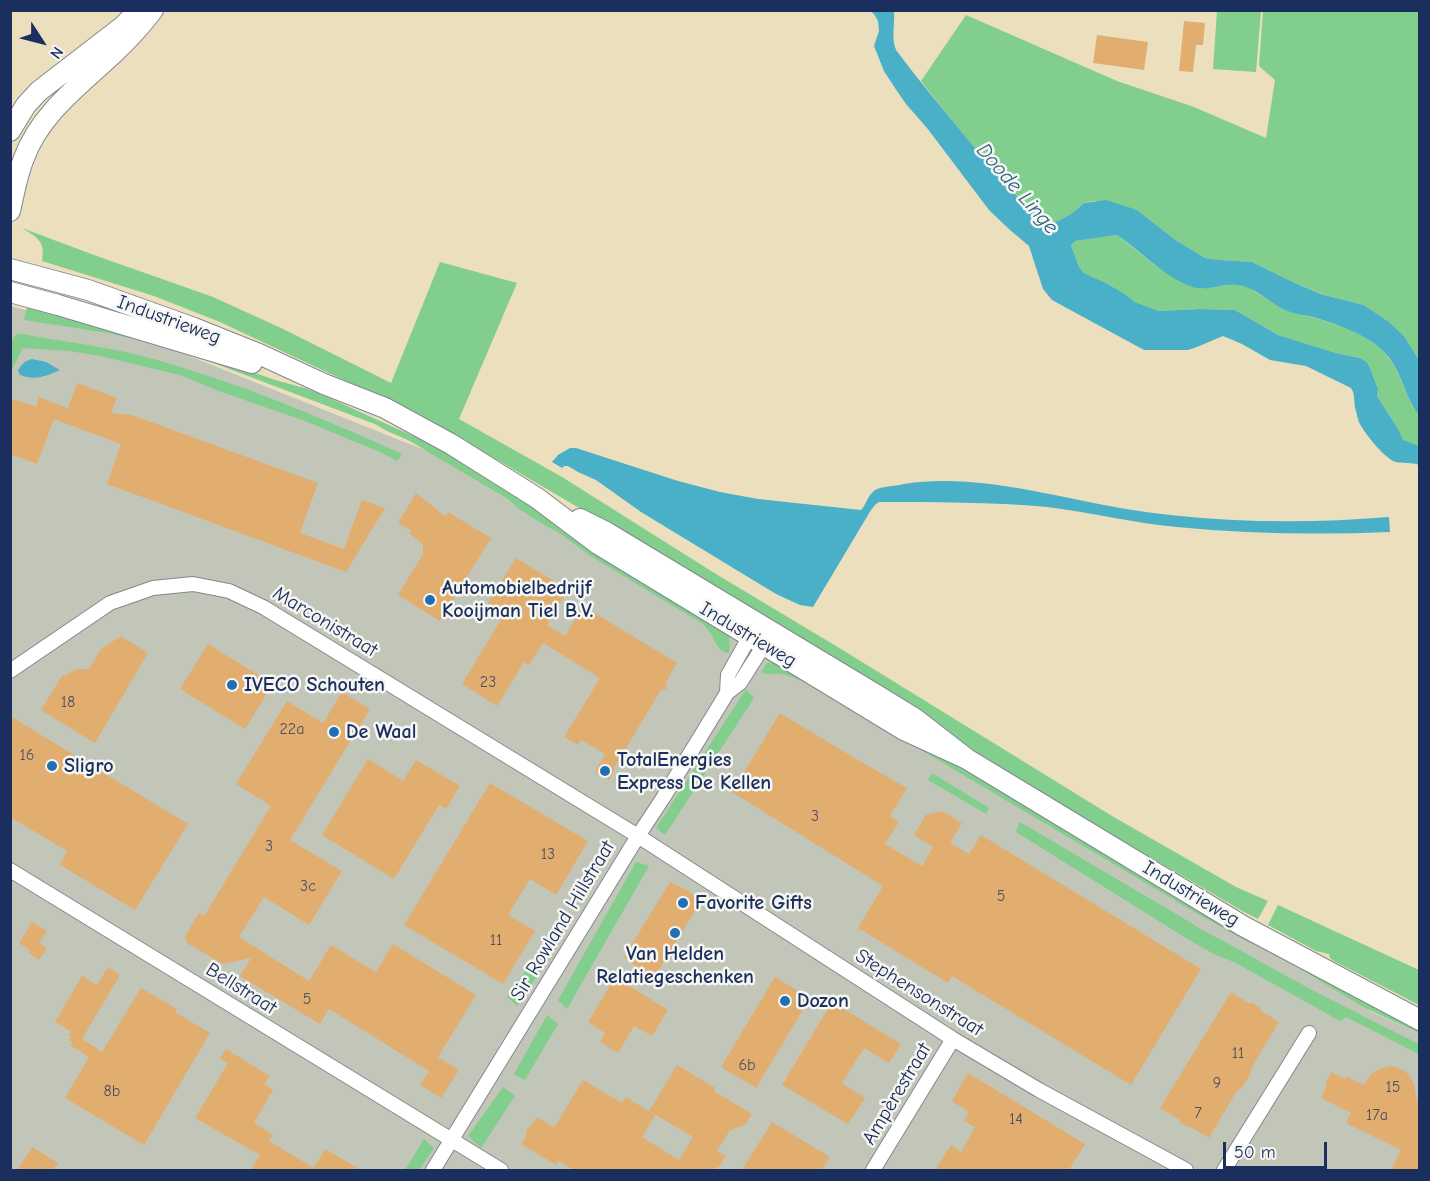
<!DOCTYPE html>
<meta charset="utf-8">
<style>
body{margin:0}
#map{position:relative;width:1430px;height:1181px;overflow:hidden;background:#ebdfbe;font-family:"Comic Neue",sans-serif}
canvas{display:block}
.frame{position:absolute;inset:0;border:12px solid #1b2f5e;pointer-events:none}
.north{position:absolute;left:12px;top:12px;width:60px;height:60px;-webkit-text-stroke:4px #f6f6f2;paint-order:stroke;rotate:126deg;font-size:16px;font-weight:700;line-height:24px;text-align:center;color:#1b2f5e}
.north::after{content:'';display:block;margin:auto;width:21px;height:27px;background:#1b2f5e;clip-path:polygon(50% 0,100% 100%,50% 72%,0 100%)}
.scale{position:absolute;left:1223px;top:1142px;width:104px;height:27px;box-sizing:border-box;border:3px solid #1b2f5e;border-top:0;padding-left:8px;font-size:18px;line-height:21px;white-space:nowrap;color:#1b2f5e;-webkit-text-stroke:4px #f6f6f2;paint-order:stroke}
</style>
<div id="map">
<canvas width="1430" height="1181"></canvas>
<div class="frame"></div>
<div class="north">N</div>
<div class="scale">50 m</div>
</div>
<script>
const context = document.querySelector('canvas').getContext('2d');
context.lineJoin = 'round';
function paint(path, color) {
  context.fillStyle = color;
  context.fill(path, 'evenodd');
}
function stroke(path, color, width, dash) {
  context.strokeStyle = color;
  context.lineWidth = width;
  context.lineCap = dash ? 'butt' : 'round';
  context.setLineDash(dash || []);
  context.stroke(path);
}
function label(font, color, halo, rows, align = 'center') {
  context.font = font + ' "Comic Neue",sans-serif';
  context.lineWidth = 5;
  context.setLineDash([]);
  context.textBaseline = 'middle';
  context.strokeStyle = halo;
  context.fillStyle = color;
  for (const [text, x, y, turn = 0] of rows) {
    context.save();
    context.translate(x, y);
    context.rotate((+turn || 0) * Math.PI / 180);
    context.textAlign = isNaN(turn) ? turn : align;
    if (halo) context.strokeText(text, 0, 0);
    context.fillText(text, 0, 0);
    context.restore();
  }
}
const industrial = new Path2D(`
 M10,306L167,347L442,457L1372,1012L1419,1033V1170H11Z`);
const green = new Path2D(`
 M1217,11H1261L1256,72L1213,69Z
 M1263,11H1419V360L1404,336L1389,322L1364,305L1322,294L1297,284L1252,262L1220,260L1205,258L1177,241L1137,210L1094,201L1084,203L1071,214L1058,221L1043,223C998,180 959,130 921,81L966,15L1117,81L1194,107L1266,138L1275,80L1259,66Z
 M22,228L94,255L213,297L281,328L391,383L440,262L517,283L459,419L562,477L716,574L841,649L1112,816L1236,887L1268,901L1258,919L1244,912L1077,814L632,539L448,431L365,390L220,322L154,296L42,261C46,242 37,237 22,228Z
 M1117,235L1156,266L1190,286L1199,289L1235,284L1247,287L1286,310L1318,319L1353,330L1375,344L1383,350L1395,367L1411,403L1419,415V446L1403,441L1397,427L1377,396L1378,389L1370,368L1367,362L1360,358L1336,353L1278,335L1235,310L1200,309L1159,311L1135,302L1125,294L1106,283L1084,273L1079,267L1071,245L1074,241Z
 M29,298L189,350L275,380L308,389L325,396L435,446L440,448L494,484L524,501L726,627C729,636 731,644 729,653C717,652 716,641 710,632C709,631 704,625 703,624L589,555L558,532L546,526L519,509L508,499L408,440L387,431L375,424L187,353L136,339L125,337L108,333L24,320Z
 M17,333C64,342 112,347 157,360C242,384 322,418 402,454L397,461L380,452L305,421L216,390L180,375L100,356L69,351L23,348L11,371V342Z
 M779,662L834,693L967,772L969,771L1419,1027V1033L1363,1007L1272,952L1248,942L1203,917L813,686C803,682 791,675 780,674C773,673 767,675 761,672L767,663Z
 M746,689L754,698L665,835L656,828Z
 M932,773L989,808L986,814L928,780Z
 M1020,822L1188,921C1205,933 1223,940 1240,950C1298,984 1359,1014 1419,1044V1054L1346,1017L1340,1021L1234,962L1216,955L1194,943L1016,832Z
 M636,862L649,866L567,1009L558,1000Z
 M1278,905L1419,970V1005L1334,961L1330,958L1329,954L1316,951L1268,925Z
 M550,936L557,947L517,1006L507,997Z
 M547,1015L558,1024L525,1080L514,1074Z
 M503,1087L515,1096L481,1148L468,1136Z
 M424,1139L434,1148L419,1170H405Z`);
const water = new Path2D(`
 M870,11H894C895,25 891,37 896,50C919,81 944,110 968,140C992,169 1016,197 1043,223L1058,221L1071,214L1084,203L1106,200L1137,210L1177,241L1205,258L1220,260L1252,262L1297,284L1321,294L1364,305L1389,322L1404,336L1419,360V415C1403,395 1401,366 1381,349C1363,333 1339,325 1316,318C1306,315 1294,314 1285,310C1269,302 1255,287 1237,285C1221,283 1207,292 1192,287C1163,276 1142,252 1117,235L1075,241L1071,245L1079,267L1084,273L1106,283L1125,294L1135,302L1159,311L1200,309L1235,310L1278,335L1336,353L1360,358L1367,362L1370,368L1378,389L1377,396L1397,427L1403,440L1419,446V465C1412,462 1404,464 1396,462C1385,459 1366,435 1360,424C1358,421 1357,415 1356,411C1353,403 1356,395 1351,388L1306,366L1270,360L1242,344L1223,336L1197,347L1188,350H1144L1052,300L1043,289L1029,246L1010,230L989,210L927,128L906,104L895,88L884,71L874,46L879,31L878,21L874,14Z
 M32,359L46,362L60,370C46,376 36,381 20,375L18,371C21,364 25,361 32,359Z
 M570,448H576L678,481L720,492L758,499L861,510C867,504 868,493 877,489C885,486 896,486 904,484C976,473 1050,496 1120,508C1137,511 1154,513 1170,515C1242,523 1317,523 1389,517L1390,532C1319,535 1248,534 1177,527C1133,523 1090,512 1047,507C991,502 935,502 879,502L875,505L871,510L813,607L800,605L776,594L641,512L596,480L578,472L568,466H564L562,468L552,462L558,455Z`);
const building = new Path2D(`
 M1184,21L1205,23L1203,45H1196L1193,72L1179,71Z
 M1097,35L1148,42L1144,70L1093,63Z
 M77,383L117,398L111,413L132,415L318,483L300,533L344,549L362,500L385,508L346,572L107,484L121,444L54,419L37,464L10,454V398L36,407L39,397L68,408Z
 M416,493L446,517L448,512L491,538L440,621L398,595L423,554V544L409,533L411,530L398,523Z
 M516,558L568,590L547,625L565,636L583,606L677,663L666,682L667,689L661,690L614,768L615,769L609,780L595,772L605,754L581,740L578,745L564,737L600,678L543,643L529,665L524,662L497,706L462,684L505,613L488,603Z
 M121,636L148,653L95,743L41,710L63,674L65,676L76,669H89L101,649Z
 M208,644L273,684L245,729L180,689Z
 M342,692L370,709L290,840L342,871L309,925L264,897L239,937L309,981L331,945L376,972L393,944L476,995L438,1057L459,1070L441,1098L420,1085L429,1071L329,1009L320,1024L240,976L251,958L223,964L187,943L185,936L199,913L204,916L271,806L236,784L287,701L323,723Z
 M780,713L853,757L907,788L890,816L899,822L885,844L922,866L933,847L914,835L926,815L942,811L962,823L950,843L969,854L981,835L1201,969L1131,1085L952,976L948,983L858,928L883,886L732,792Z
 M10,716L188,824L135,910L60,865L67,851L10,817Z
 M368,759L403,781L416,760L460,786L446,809L439,805L394,879L322,835Z
 M490,783L588,841L556,895L530,879L508,915L535,931L503,984L404,925Z
 M670,882L687,890L701,901L655,976L639,969L624,957Z
 M32,922L47,931L39,943L47,948L39,960L28,953L30,950L19,943Z
 M108,967L120,975L82,1039L102,1052L141,988L177,1009L175,1012L210,1033L144,1145L65,1098L89,1057L70,1045L72,1042L69,1040L71,1036L68,1035L71,1031L55,1022L82,976L97,985Z
 M615,977L668,1010L652,1036L634,1026L618,1053L600,1042L605,1033L588,1022Z
 M775,977L810,998L756,1088L721,1067Z
 M1231,992L1250,1004L1251,1002L1261,1008L1260,1010L1279,1022L1250,1070L1252,1071L1246,1081L1240,1090L1238,1089L1209,1138L1189,1126L1188,1127L1179,1122L1180,1120L1160,1108Z
 M832,1002L901,1044L889,1063L864,1048L842,1083L865,1098L848,1124L782,1085Z
 M226,1049L270,1076L264,1084L273,1090L254,1123L273,1135L269,1141L314,1168L325,1149L361,1170H251L260,1155L195,1118L228,1063L220,1058Z
 M677,1065L715,1088L714,1091L752,1114L745,1125L730,1130L717,1151L726,1156L719,1167L710,1170H574L559,1161L556,1165L521,1144L526,1136L527,1129L532,1125L537,1117L554,1128L583,1080L622,1103L626,1097L655,1115L642,1137L679,1160L693,1137L649,1111Z
 M1392,1066L1403,1070L1408,1074L1414,1084L1419,1112V1170H1391L1401,1150L1346,1123L1351,1113L1321,1098L1327,1085L1325,1084L1331,1072L1345,1079L1346,1076L1364,1085L1370,1075L1375,1071L1386,1067Z
 M968,1073L1085,1144L1069,1170H935L951,1145L961,1152L975,1127L964,1121L969,1112L952,1101Z
 M772,1122L830,1157L822,1170H742Z
 M32,1147L58,1163L54,1170H17Z`);
const street = new Path2D(`
 M10,671L110,603L153,588L193,584L229,591L263,607L638,836L953,1039L1039,1090L1186,1170
 M727,693L728,675L750,636L757,633
 M10,870L501,1170
 M433,1170L638,836L663,798L727,693L740,683L764,645L765,637
 M873,1170L953,1039
 M1224,1170L1309,1033`);
const secondary = new Path2D(`
 M10,131L26,105L39,91L122,27L134,15
 M10,211C14,194 17,175 24,158C40,114 80,85 113,54C127,41 141,26 153,10
 M10,269L88,290L194,328L259,354L324,384L385,408L451,444L537,498L598,544L904,730L967,759
 M10,292L58,305L252,363
 M580,519L606,532L875,694L914,718L967,759L1243,926L1420,1020`);
const markers = [
 [430,600,6,"#1f6fb2"],
 [232,685,6,"#1f6fb2"],
 [334,732,6,"#1f6fb2"],
 [52,766,6,"#1f6fb2"],
 [605,771,6,"#1f6fb2"],
 [683,903,6,"#1f6fb2"],
 [675,933,6,"#1f6fb2"],
 [785,1001,6,"#1f6fb2"]
];
const numberNames = [
 ["23",488,682],
 ["18",68,702],
 ["22a",292,729],
 ["16",27,755],
 ["3",815,816],
 ["3",269,846],
 ["13",548,854],
 ["3c",308,886],
 ["5",1001,896],
 ["11",496,940],
 ["5",307,999],
 ["11",1238,1053],
 ["6b",747,1065],
 ["9",1217,1083],
 ["15",1393,1087],
 ["8b",112,1091],
 ["7",1198,1113],
 ["17a",1377,1115],
 ["14",1016,1119]
];
const streetNames = [
 ["Industrieweg",169,320,20],
 ["Marconistraat",325,622,31],
 ["Industrieweg",748,635,31],
 ["Industrieweg",1191,894,31],
 ["Sir Rowland Hillstraat",563,921,-59],
 ["Bellstraat",241,989,32],
 ["Stephensonstraat",919,993,32],
 ["Ampèrestraat",897,1094,-59]
];
const poiNames = [
 ["Automobielbedrijf",442,588],
 ["Kooijman Tiel B.V.",442,611],
 ["IVECO Schouten",244,685],
 ["De Waal",346,732],
 ["TotalEnergies",617,760],
 ["Express De Kellen",617,783],
 ["Sligro",64,766],
 ["Favorite Gifts",695,903],
 ["Van Helden",675,954,"center"],
 ["Relatiegeschenken",675,977,"center"],
 ["Dozon",797,1001]
];
const waterNames = [
 ["Doode Linge",1017,189,49]
];
paint(industrial, '#c2c6b9');
paint(green, '#81ce8d');
paint(water, '#49b0c8');
paint(building, '#e2ae6f');
stroke(street, '#83878e', 16);
stroke(secondary, '#83878e', 22);
stroke(street, '#fff', 14);
stroke(secondary, '#fff', 20);
for (const [x, y, r, color] of markers) {
  const dot = new Path2D();
  dot.arc(x, y, r, 0, 2 * Math.PI);
  context.fillStyle = color;
  context.fill(dot);
  stroke(dot, '#f6f6f2', 2);
}
label('16px', '#4d4f62', null, numberNames);
label('20px', '#1b2f5e', '#f6f6f2', streetNames);
label('bold 20px', '#1b2f5e', '#f6f6f2', poiNames, 'left');
label('italic 21px', '#2b5c83', '#f6f6f2', waterNames);
</script>
